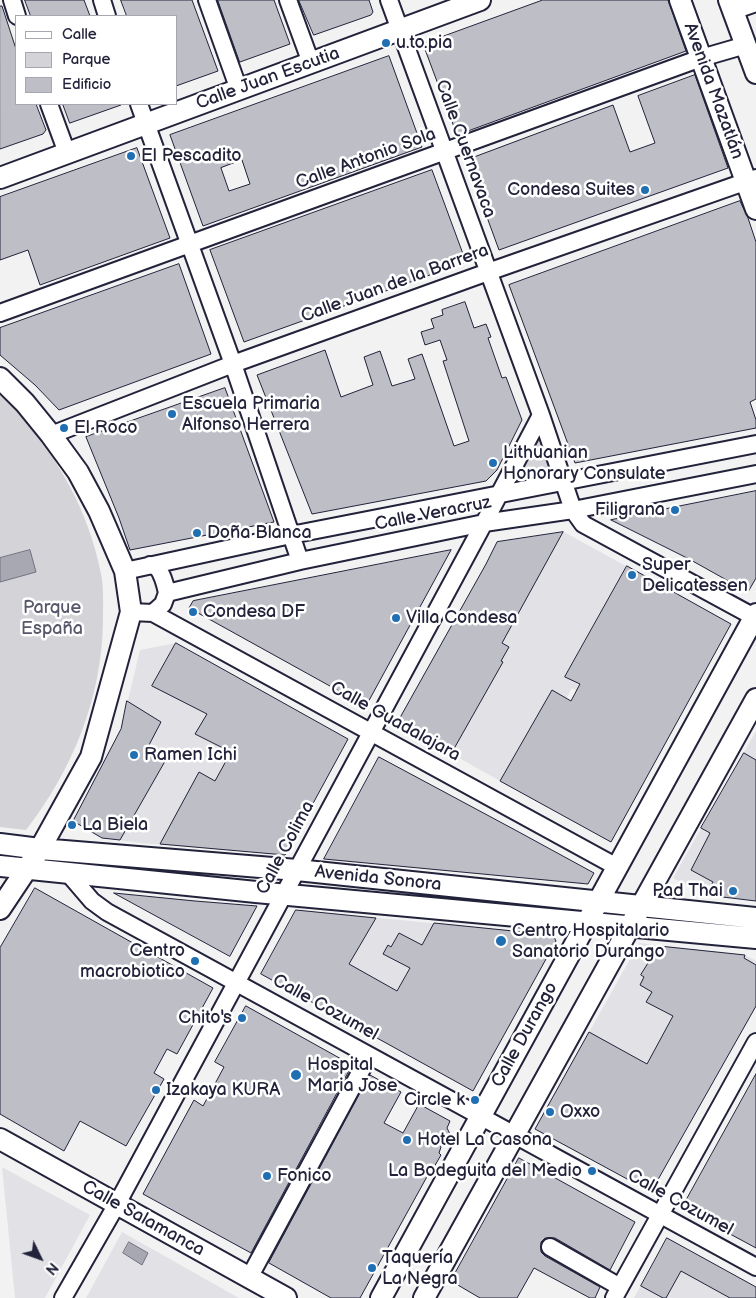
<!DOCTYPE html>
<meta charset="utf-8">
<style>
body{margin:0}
#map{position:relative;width:756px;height:1298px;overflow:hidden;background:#f2f2f3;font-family:"Balsamiq Sans",sans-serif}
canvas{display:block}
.legend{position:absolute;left:15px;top:15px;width:162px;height:90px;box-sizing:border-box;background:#fff;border:1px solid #a7a7b1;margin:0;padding:6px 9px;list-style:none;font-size:15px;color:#22223b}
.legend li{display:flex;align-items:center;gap:10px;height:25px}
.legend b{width:25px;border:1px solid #a7a7b1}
.north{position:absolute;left:15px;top:1233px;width:50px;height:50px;-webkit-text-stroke:4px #fff;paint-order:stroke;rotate:132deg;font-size:14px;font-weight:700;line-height:20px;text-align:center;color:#22223b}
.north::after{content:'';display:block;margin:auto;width:18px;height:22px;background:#22223b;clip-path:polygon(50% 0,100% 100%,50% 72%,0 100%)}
</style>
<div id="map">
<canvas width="756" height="1298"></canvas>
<ul class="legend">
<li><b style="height:6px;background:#fff"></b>Calle</li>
<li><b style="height:14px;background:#d3d3d8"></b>Parque</li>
<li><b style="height:14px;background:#bebec6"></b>Edificio</li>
</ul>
<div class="north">N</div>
</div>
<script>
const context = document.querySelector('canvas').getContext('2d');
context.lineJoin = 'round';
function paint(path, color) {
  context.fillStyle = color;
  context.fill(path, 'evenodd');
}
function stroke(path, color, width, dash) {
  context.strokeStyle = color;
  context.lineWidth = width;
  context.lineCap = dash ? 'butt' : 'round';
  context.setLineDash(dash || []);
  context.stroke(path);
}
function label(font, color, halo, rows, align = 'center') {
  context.font = font + ' "Balsamiq Sans",sans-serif';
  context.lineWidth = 5;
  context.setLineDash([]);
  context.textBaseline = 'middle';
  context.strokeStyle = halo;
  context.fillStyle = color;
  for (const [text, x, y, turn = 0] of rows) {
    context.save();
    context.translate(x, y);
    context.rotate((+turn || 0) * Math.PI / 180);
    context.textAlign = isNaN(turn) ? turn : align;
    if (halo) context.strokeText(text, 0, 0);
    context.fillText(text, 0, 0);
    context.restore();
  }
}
const built = new Path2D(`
 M564,532L731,624L611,842L581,694L572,688L516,790L397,723L486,564L497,542Z
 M176,643L348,739L285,855L141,843L102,838L73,821L121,729L140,650Z
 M756,731V901L706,895L673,878Z
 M296,910L515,931L431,986L407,973L372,1035L261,974Z
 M639,943L745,955L756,961V1006L651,1192L535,1129Z
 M2,1167L90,1215L45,1298H15Z
 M122,1232L239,1298H86Z
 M667,1238L756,1298H634Z`);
const green = new Path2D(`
 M0,395C28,420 51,452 69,485C84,513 95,543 101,574C104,589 103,605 103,620C102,698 73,769 26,830L0,827Z
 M539,431L555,475L511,484Z`);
const water = new Path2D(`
 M30,550L36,572L0,582V558Z
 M129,1242L148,1253L142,1265L123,1253Z`);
const building = new Path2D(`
 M25,0H84L90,16H31Z
 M121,0H192L218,71L176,86V16H127Z
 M218,0H274L290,44L240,62Z
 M299,0H369L373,12L371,15L314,35Z
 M543,0H668L686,51L457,135L423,44Z
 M0,6H2L16,49V104H36L46,130L43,134L0,149Z
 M389,56L422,147L203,226L170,135ZM242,160L250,184L229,191L221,168Z
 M695,75L728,168L499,250L466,160L613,105L630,152L655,143L638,96Z
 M63,104H121V105L70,123Z
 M137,148L170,238L40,285L28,250L0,260V197Z
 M432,170L466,262L244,342L210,250Z
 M740,201L748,218L756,242V399L750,402L756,420V428L575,463L509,285Z
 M179,264L211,354L59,410L35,385L0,355V328Z
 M465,302L474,328L486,324L491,337L488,338L502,378L506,377L522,420L497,470L486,481L312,514L257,375L325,350L341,397L373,385L364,357L380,351L392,386L415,379L408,359L422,354L454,446L469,441L443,361L447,360L440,340L425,345L421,332L434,328L431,319L443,315L442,310Z
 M225,388L274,522L130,550L119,518L86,437Z
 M756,491V578L748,592L689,559L611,520Z
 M563,532L502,643L509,647L501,661L503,662L451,754L397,723L486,564L497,542Z
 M451,550L366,706L189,608L193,601Z
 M627,566L731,624L611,842L500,781L552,690L571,701L580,684L565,677Z
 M176,643L348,739L285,855L160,844L199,772L215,781L231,752L195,734L207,714L152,686Z
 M127,701L161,722L149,745L168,756L120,840L102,838L73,821L121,729Z
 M744,753L756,760V901L706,895L713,882L691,870L710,833L701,828Z
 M379,757L517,831L594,873L588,884L324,859Z
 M35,888L213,988L177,1054L167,1049L154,1073L164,1079L126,1146L80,1121L64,1151L0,1114V948Z
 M114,893L195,901L257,906L230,956Z
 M296,910L376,918L349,964L397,991L410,968L383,954L388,945L391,947L399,933L422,945L434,923L553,935L556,941L473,1091L261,974Z
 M659,946L745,955L744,958L756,965V1006L651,1192L535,1129L589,1032L647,1064L673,1016L646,1002L652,992L640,985L644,977L641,975Z
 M246,1006L352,1065L251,1253L143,1194L194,1100L203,1106L224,1067L215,1062Z
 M756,1074V1248L682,1208Z
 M370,1075L401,1092L384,1123L403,1133L419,1104L450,1121L447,1128L451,1136L434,1134L441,1147L439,1153L441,1155L430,1174L429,1173L360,1298H331L269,1263Z
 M519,1158L635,1222L610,1270L555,1238H545L541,1242V1252L545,1256L600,1287L595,1298H590L534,1268L517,1298H480L451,1281Z
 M667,1238L756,1287V1298H730L681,1271L666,1298H663L641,1286Z`);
const minor = new Path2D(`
 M12,0L17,16
 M102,0L107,16
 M207,0L239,90
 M288,0L311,63
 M389,0L541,415L573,510L583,524L756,618
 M733,11L756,3
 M49,104L67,153
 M139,104L233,364L300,561
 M0,313L701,58L746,45
 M51,435L233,364L488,272L756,178
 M150,565L157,567C163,575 165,583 167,593
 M125,571L291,535L756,444
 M131,612L153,613L163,604L167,593L300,561L484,523L573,510L756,474
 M153,613L617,867
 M68,873L92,901L107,912L756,1267
 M550,1247L620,1287
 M249,1278L369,1056
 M63,1298L117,1204L484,523L541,415
 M614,1298L756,1042`);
const major = new Path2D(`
 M680,0L756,209
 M729,0L756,73
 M0,178L480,0
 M0,378L25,403L51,435L78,472L99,511L125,571L131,612L91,757L40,849L0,909
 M0,844L40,849L297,870L756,918
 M0,866L256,892L756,938
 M0,1139L286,1298
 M381,1298L756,614
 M424,1298L756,699`);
const markers = [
 [386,43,5,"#1f6fb2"],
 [131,156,5,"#1f6fb2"],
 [645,190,5,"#1f6fb2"],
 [172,414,5,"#1f6fb2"],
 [64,428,5,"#1f6fb2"],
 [493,463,5,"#1f6fb2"],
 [675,510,5,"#1f6fb2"],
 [197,533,5,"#1f6fb2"],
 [632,575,5,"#1f6fb2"],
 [193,612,5,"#1f6fb2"],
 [396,618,5,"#1f6fb2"],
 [134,755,5,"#1f6fb2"],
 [72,825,5,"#1f6fb2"],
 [733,891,5,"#1f6fb2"],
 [501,941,6,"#1f6fb2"],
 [195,961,5,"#1f6fb2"],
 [242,1018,5,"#1f6fb2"],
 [296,1075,6,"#1f6fb2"],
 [156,1090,5,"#1f6fb2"],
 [475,1100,5,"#1f6fb2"],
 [550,1112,5,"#1f6fb2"],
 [407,1140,5,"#1f6fb2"],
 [592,1171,5,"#1f6fb2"],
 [267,1176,5,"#1f6fb2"],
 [372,1268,5,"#1f6fb2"]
];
const poiNames = [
 ["u.to.pia",396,43],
 ["El Pescadito",141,156],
 ["Condesa Suites",635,190,"right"],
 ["Escuela Primaria",182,404],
 ["Alfonso Herrera",182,425],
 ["El Roco",74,428],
 ["Lithuanian",503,453],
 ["Honorary Consulate",503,474],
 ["Filigrana",665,510,"right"],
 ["Doña Blanca",207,533],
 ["Super",642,565],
 ["Delicatessen",642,586],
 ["Condesa DF",203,612],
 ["Villa Condesa",406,618],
 ["Ramen Ichi",144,755],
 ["La Biela",82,825],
 ["Pad Thai",723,891,"right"],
 ["Centro Hospitalario",512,931],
 ["Sanatorio Durango",512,952],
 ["Centro",185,951,"right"],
 ["macrobiotico",185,972,"right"],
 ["Chito's",232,1018,"right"],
 ["Hospital",307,1065],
 ["Maria Jose",307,1086],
 ["Izakaya KURA",166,1090],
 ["Circle k",465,1100,"right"],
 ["Oxxo",560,1112],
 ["Hotel La Casona",417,1140],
 ["La Bodeguita del Medio",582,1171,"right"],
 ["Fonico",277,1176],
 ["Taquería",382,1258],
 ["La Negra",382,1279]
];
const streetNames = [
 ["Calle Juan Escutia",268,79,-20],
 ["Avenida Mazatlán",713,91,70],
 ["Calle Cuernavaca",465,149,70],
 ["Calle Antonio Sola",366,159,-20],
 ["Calle Juan de la Barrera",395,284,-20],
 ["Calle Veracruz",433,514,-11],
 ["Calle Guadalajara",395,722,29],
 ["Calle Colima",286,848,-62],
 ["Avenida Sonora",378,879,6],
 ["Calle Cozumel",325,1008,29],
 ["Calle Durango",525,1035,-61],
 ["Calle Cozumel",680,1203,29],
 ["Calle Salamanca",143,1219,29]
];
const parkNames = [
 ["Parque",52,608],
 ["España",52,629]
];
paint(built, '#e2e2e6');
paint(green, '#d3d3d8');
paint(water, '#a8a8b2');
stroke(water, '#727282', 1);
paint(building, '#bebec6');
stroke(building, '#22223b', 1);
stroke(minor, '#22223b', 20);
stroke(major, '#22223b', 24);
stroke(minor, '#fff', 16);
stroke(major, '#fff', 20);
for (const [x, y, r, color] of markers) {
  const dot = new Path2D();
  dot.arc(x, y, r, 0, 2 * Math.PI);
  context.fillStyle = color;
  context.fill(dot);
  stroke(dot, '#fff', 2);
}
label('18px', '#22223b', '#fff', poiNames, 'left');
label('18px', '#22223b', '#fff', streetNames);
label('18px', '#57576a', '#fff', parkNames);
</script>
